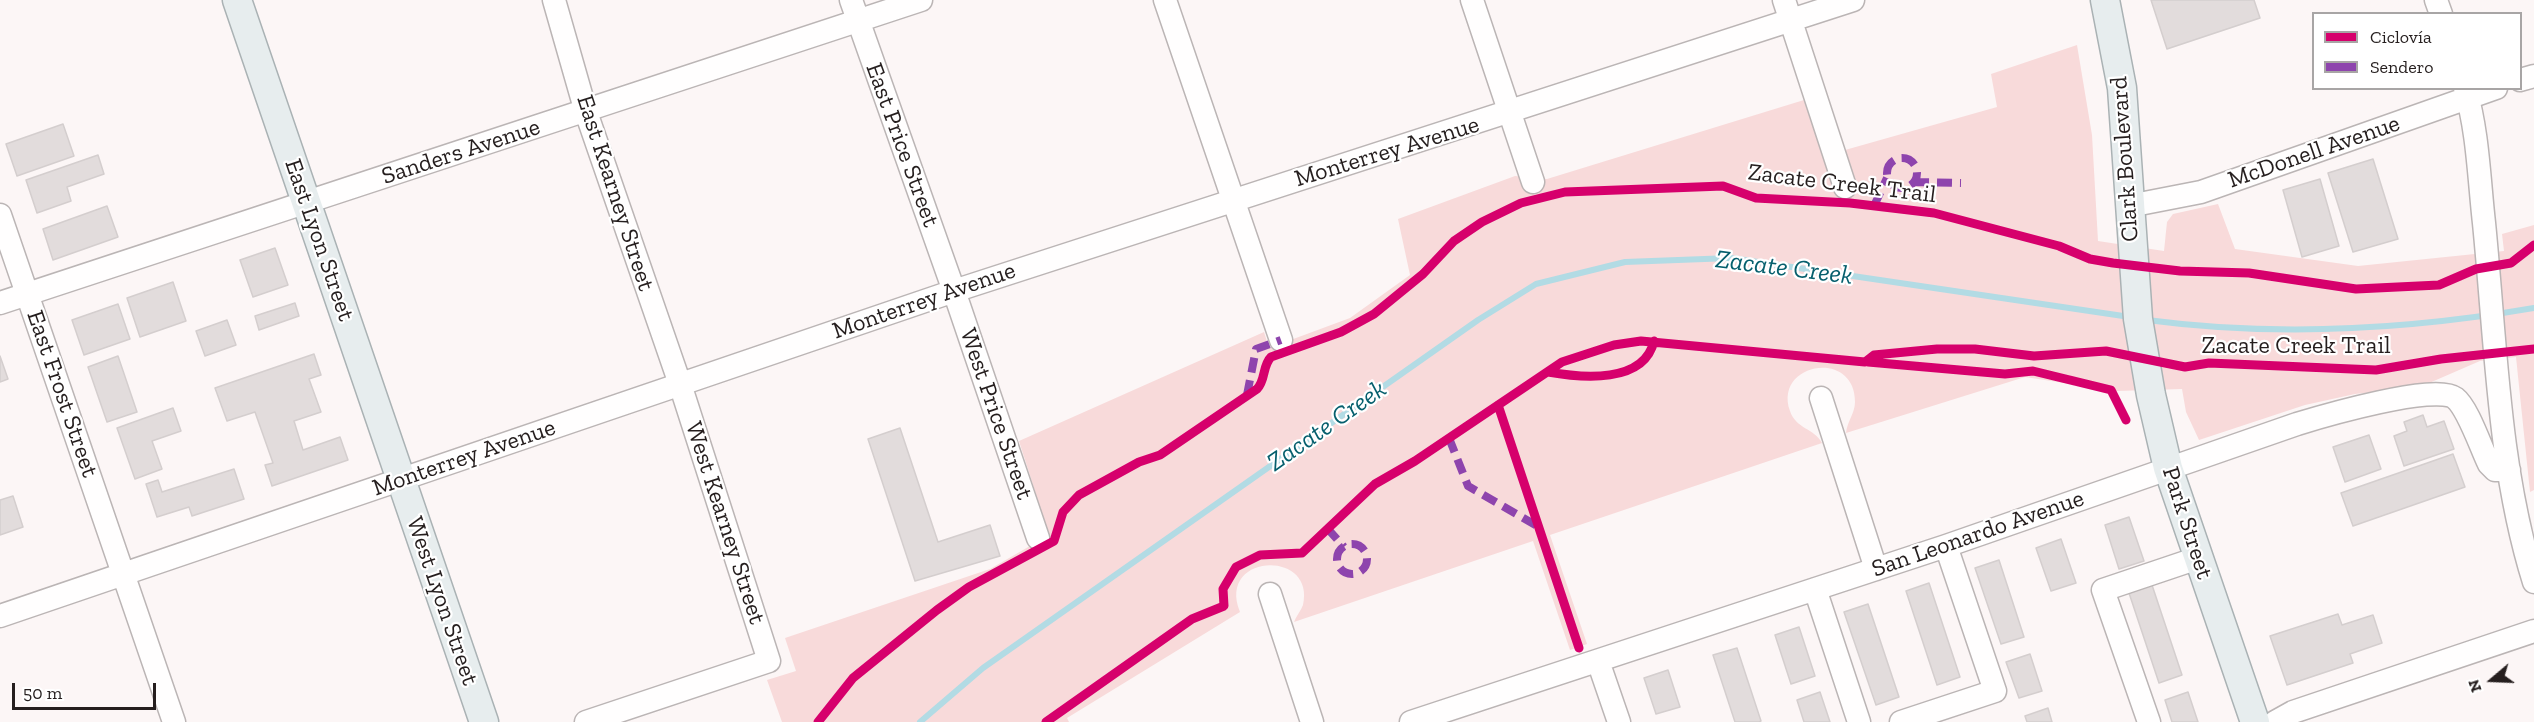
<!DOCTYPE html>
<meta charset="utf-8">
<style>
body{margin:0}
#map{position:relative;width:2534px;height:722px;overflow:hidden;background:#fcf6f6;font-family:"Zilla Slab",serif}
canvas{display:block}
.legend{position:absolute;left:2312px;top:12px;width:210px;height:78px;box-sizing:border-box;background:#fff;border:2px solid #a8a5a5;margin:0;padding:8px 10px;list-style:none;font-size:18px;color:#251e1e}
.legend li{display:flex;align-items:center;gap:12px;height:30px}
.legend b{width:30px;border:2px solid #a8a5a5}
.north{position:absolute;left:2462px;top:650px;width:60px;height:60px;-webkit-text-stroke:4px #fff;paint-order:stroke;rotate:251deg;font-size:16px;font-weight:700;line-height:24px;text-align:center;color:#251e1e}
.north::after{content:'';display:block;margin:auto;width:21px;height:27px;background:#251e1e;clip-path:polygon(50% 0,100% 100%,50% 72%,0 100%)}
.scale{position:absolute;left:12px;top:683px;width:144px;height:27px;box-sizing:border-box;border:3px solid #251e1e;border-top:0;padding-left:8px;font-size:18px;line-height:21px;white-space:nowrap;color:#251e1e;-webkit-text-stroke:4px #fff;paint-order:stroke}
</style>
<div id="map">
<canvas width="2534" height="722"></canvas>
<ul class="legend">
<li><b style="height:8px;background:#d6006c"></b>Ciclovía</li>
<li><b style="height:8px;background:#8e44ad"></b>Sendero</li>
</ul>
<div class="north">N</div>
<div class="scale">50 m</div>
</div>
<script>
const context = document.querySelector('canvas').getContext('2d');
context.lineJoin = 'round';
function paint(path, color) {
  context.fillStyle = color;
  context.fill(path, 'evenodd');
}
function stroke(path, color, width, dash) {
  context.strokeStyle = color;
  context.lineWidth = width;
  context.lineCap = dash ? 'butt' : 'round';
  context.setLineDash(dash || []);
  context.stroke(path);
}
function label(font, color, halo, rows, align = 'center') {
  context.font = font + ' "Zilla Slab",serif';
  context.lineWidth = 4.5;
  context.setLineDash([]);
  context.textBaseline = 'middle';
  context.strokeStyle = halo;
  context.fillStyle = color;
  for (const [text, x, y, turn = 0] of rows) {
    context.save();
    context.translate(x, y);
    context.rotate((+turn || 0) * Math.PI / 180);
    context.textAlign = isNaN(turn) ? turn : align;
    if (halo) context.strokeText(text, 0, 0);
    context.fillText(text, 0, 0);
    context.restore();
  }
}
const green = new Path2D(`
 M2077,45L2092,135L2098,241L2164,251L2167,222L2173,214L2218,204L2235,249L2358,266L2504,251L2502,234L2534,225V490L2530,492L2516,357L2480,361L2420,387L2355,394L2305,405L2199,440L2186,412L2182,389L2117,391L2025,377L1846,433C1847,422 1855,413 1855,402C1855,348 1773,363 1790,411C1796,429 1814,428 1822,443L1550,535L1587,644L1570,650L1533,541L1294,622C1296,616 1301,611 1303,605C1316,549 1216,553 1240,612L1067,718L1069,722H782L767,680L796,671L785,638L990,569L1049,535L1019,441L1264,332L1269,348L1350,318L1410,275L1398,219L1515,176L1547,179L1804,100L1835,193L1855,187L1845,150L1997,107L1991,74Z`);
const stream = new Path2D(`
 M2147,320C2275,337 2406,330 2534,308
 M920,722L983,668L1478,320L1536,284L1625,262L1731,258L2130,317`);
const building = new Path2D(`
 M2151,0H2254L2260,18L2167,49Z
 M63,124L74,156L17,176L6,144Z
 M98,155L104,174L67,187L71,201L37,213L26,180Z
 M2373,159L2398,239L2353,252L2328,173Z
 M2320,179L2339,246L2302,257L2283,190Z
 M107,206L118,237L53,260L43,229Z
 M275,248L288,285L253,297L240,260Z
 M173,282L186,321L140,337L127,298Z
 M295,303L299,316L259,330L255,316Z
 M118,304L130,339L84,355L72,320Z
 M227,320L236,345L205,356L196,331Z
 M314,354L321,375L309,379L321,412L294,421L303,450L340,437L348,460L272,486L265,465L273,463L255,412L227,421L215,388Z
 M0,356L8,379L0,382Z
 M118,356L137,412L107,422L88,367Z
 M173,408L181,431L152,441L162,469L135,479L117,428Z
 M2423,415L2427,427L2444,421L2454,449L2404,466L2394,436L2407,431L2404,422Z
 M900,428L938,542L990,525L1000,556L915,581L868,439Z
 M2369,435L2381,469L2345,482L2333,447Z
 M2453,454L2465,487L2353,526L2341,493Z
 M234,469L244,499L192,516L189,507L157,517L146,484L158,480L162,492Z
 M13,496L23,527L0,535V500Z
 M2129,517L2144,561L2119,569L2105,525Z
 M2061,539L2076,583L2051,591L2036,548Z
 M1999,560L2024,637L2001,644L1975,568Z
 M2151,582L2182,675L2159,683L2128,590Z
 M1929,583L1960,677L1937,685L1906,591Z
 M1868,604L1899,697L1876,705L1844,612Z
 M2338,614L2342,625L2373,615L2382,643L2350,654L2353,663L2287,685L2270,636Z
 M1799,627L1815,676L1791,684L1775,635Z
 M1737,648L1761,721L1759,722H1735L1713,655Z
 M2030,654L2042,691L2019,698L2006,662Z
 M1668,670L1680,707L1656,714L1644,678Z
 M1820,692L1830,722H1804L1797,700Z
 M2188,692L2198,722H2172L2165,700Z
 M2048,708L2052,722H2027L2025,716Z`);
const minor = new Path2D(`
 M554,0L586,112L680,384L769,661L586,722
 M851,0L954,291L1038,538
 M1165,0L1281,340
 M1472,0L1533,182
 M1784,0L1845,187
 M2436,0L2441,14
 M2520,80L2534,76
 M2465,88C2478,131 2479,179 2484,223C2496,343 2498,467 2534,582
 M2129,206L2201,192L2496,88
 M0,215L174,722
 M0,303L921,0
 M1821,398L1876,569
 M1815,589L1859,722
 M1270,594L1312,722
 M0,616L954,291L1853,0
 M1598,661L1619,722
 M1411,722L1946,546L2297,424C2323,416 2436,383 2455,398C2468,408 2481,448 2489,464L2495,470H2509
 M1901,722L1995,691L1946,546
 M2149,722L2103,590L2198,558
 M2275,722L2293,712L2534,631`);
const major = new Path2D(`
 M237,0L484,722
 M2105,0L2122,88L2138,319L2151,395L2168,468L2255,722`);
const quiet = new Path2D(`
 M1887 173a15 15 0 1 1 30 0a15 15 0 1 1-30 0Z
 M1914,182L1961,183
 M1874,206L1887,178
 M1247,395L1256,349L1281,340
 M1449,438L1468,486L1539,527
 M1327,528L1344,547
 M1337 559a15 15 0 1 1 30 0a15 15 0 1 1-30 0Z`);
const cycleway = new Path2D(`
 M1868,362L2005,374L2033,371L2111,390L2126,420
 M1548,372C1582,378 1644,384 1654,341
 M1498,405L1579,648
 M818,722L853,678L937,610L969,587L1054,541L1063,512L1079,495L1139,462L1160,455L1257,389C1266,380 1262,366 1271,357L1341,332L1374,314L1423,274L1454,241L1482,222L1521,203L1565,192L1723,186L1756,198L1850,203L1934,213L2059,246L2090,259L2113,263L2180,271L2249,273L2356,289L2439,285L2476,269L2511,263L2534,245
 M1046,722L1192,619L1224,606L1223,589L1236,567L1260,555L1302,553L1375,484L1415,461L1562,362L1614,345L1641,341L1865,362L1874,355L1937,349H1975L2034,356L2106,351L2185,367L2209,363L2376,370L2441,359L2534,349`);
const streetNames = [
 ["East Price Street",902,145,70],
 ["Sanders Avenue",461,152,-18],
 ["Monterrey Avenue",1387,152,-17],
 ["McDonell Avenue",2314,152,-19],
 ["Clark Boulevard",2125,159,-94],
 ["Zacate Creek Trail",1842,184,7],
 ["East Kearney Street",615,193,72],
 ["East Lyon Street",319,240,71],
 ["Monterrey Avenue",924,301,-19],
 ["Zacate Creek Trail",2296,346],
 ["East Frost Street",62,394,71],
 ["West Price Street",996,414,71],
 ["Monterrey Avenue",464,458,-19],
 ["West Kearney Street",725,523,72],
 ["Park Street",2187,523,72],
 ["San Leonardo Avenue",1978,534,-19],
 ["West Lyon Street",442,601,71]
];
const waterNames = [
 ["Zacate Creek",1784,268,7],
 ["Zacate Creek",1327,426,-35]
];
paint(green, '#f8dada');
stroke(stream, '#b2dbe4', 6);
paint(building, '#e2dcdc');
stroke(building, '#d4cece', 1.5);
stroke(minor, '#bbb5b5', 25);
stroke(major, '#aab2b4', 31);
stroke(minor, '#fffefe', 22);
stroke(major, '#e7edee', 28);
stroke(quiet, '#8e44ad', 8, [15, 8]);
stroke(cycleway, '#d6006c', 9);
label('24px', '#251e1e', '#fff', streetNames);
label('italic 26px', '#065f6d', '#fff', waterNames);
</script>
